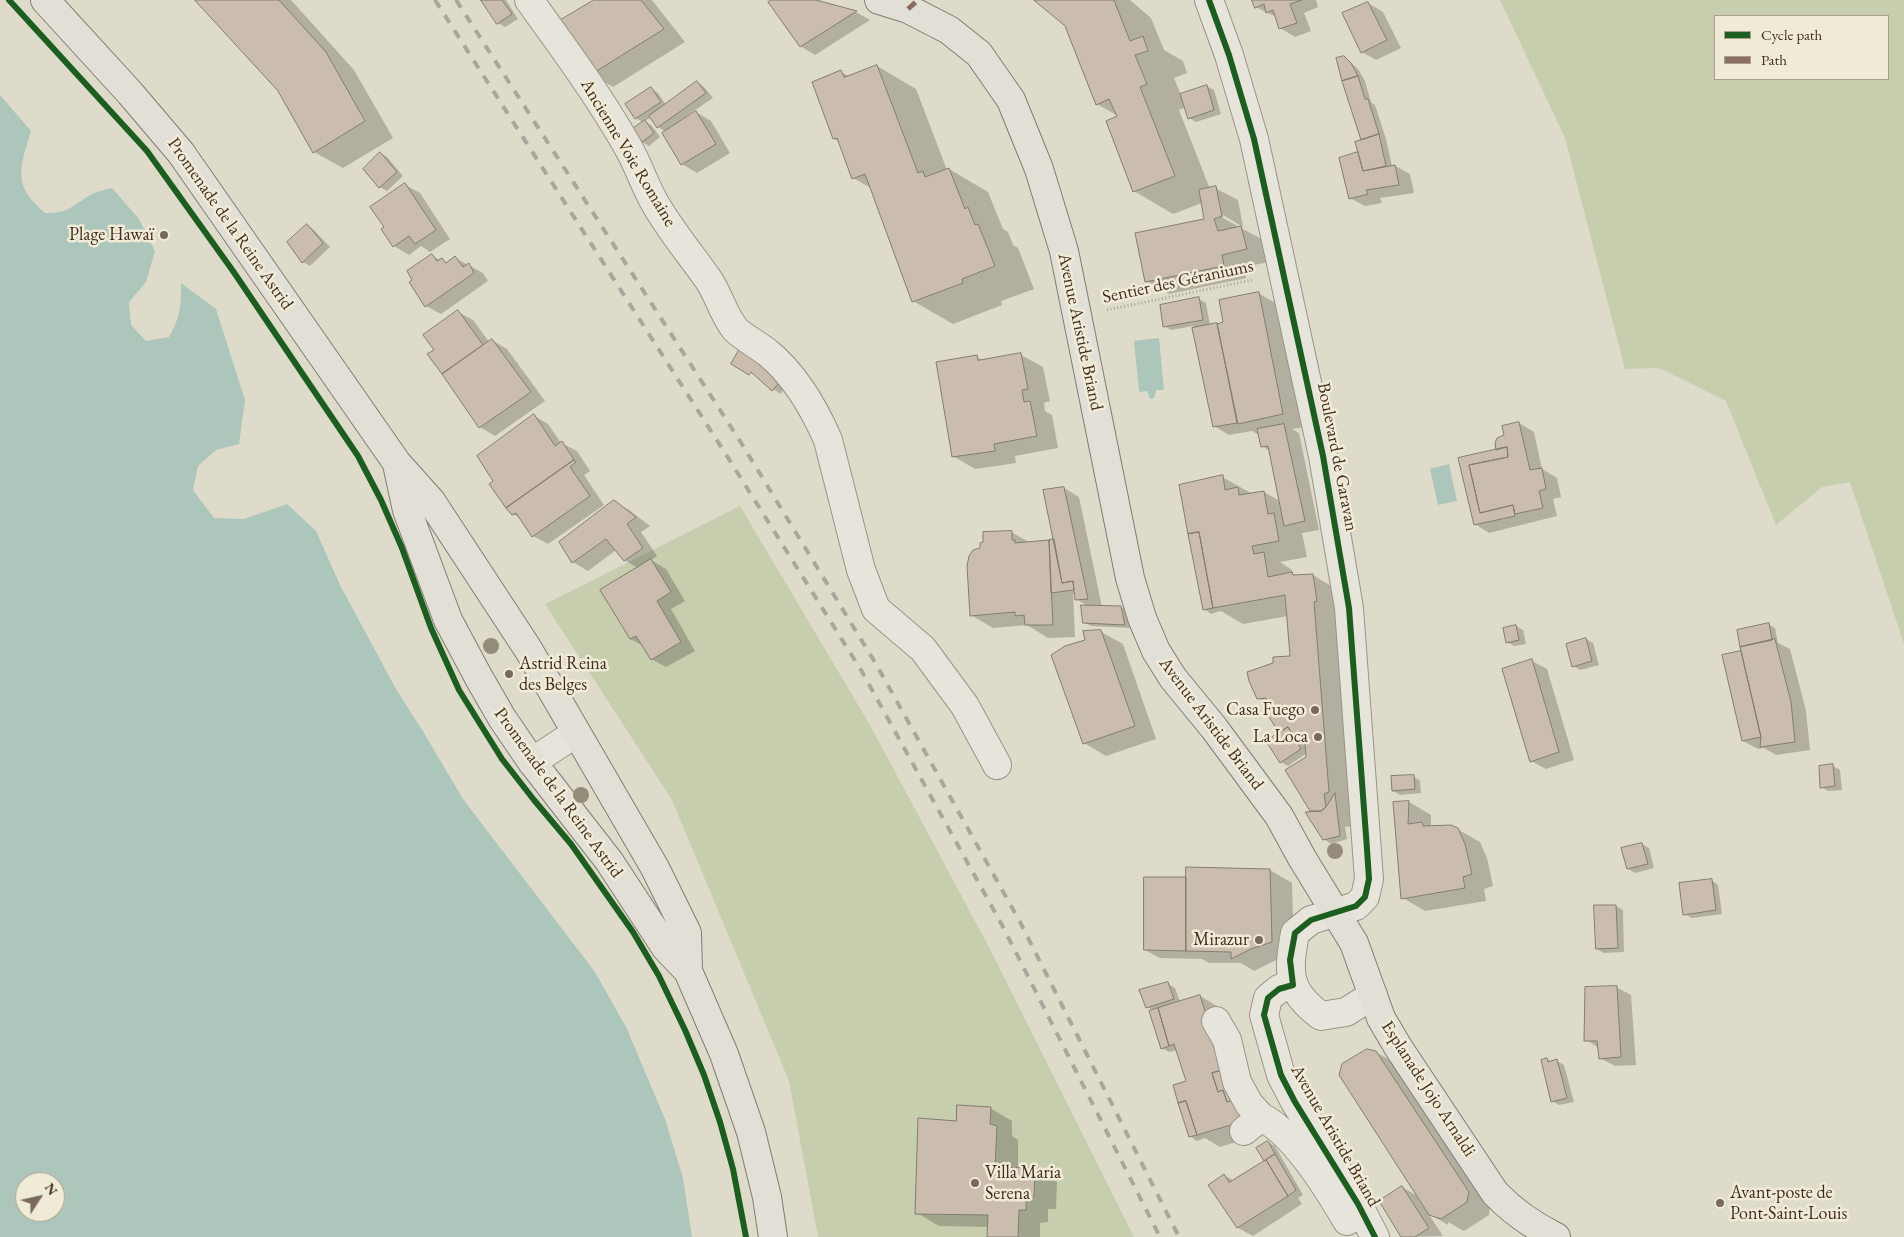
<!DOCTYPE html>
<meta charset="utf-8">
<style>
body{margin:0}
#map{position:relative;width:1904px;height:1237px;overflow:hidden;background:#dfdbca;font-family:"EB Garamond",serif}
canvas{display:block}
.legend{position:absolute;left:1714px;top:15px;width:175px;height:65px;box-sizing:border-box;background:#f0ebd7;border:1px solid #aa9f8d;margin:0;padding:6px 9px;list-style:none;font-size:15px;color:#422c1e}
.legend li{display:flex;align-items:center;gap:10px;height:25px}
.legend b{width:25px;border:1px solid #aa9f8d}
.north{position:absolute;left:15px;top:1172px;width:50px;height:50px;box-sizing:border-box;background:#f0ebd7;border:1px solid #aa9f8d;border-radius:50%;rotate:55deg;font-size:14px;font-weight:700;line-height:20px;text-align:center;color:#422c1e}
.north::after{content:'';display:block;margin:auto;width:18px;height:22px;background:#79695a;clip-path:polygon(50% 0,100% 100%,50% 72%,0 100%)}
</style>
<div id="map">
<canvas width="1904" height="1237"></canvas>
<ul class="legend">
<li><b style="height:6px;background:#1b5e20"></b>Cycle path</li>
<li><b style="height:6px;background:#8d6e63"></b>Path</li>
</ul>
<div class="north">N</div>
</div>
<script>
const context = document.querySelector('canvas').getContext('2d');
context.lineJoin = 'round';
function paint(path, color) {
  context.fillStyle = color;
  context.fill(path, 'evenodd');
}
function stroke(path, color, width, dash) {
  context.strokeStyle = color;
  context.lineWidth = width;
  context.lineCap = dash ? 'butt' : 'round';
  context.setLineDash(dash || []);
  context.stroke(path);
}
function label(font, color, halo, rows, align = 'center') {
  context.font = font + ' "EB Garamond",serif';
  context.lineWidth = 5;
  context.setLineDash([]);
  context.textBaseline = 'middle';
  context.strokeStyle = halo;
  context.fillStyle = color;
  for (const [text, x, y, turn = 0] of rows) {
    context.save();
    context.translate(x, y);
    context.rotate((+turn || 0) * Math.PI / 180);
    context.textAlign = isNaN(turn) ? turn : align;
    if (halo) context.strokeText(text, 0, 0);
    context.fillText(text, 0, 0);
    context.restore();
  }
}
const green = new Path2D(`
 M1500,0H1904V644L1850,482L1822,487L1776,525L1726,401L1659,368L1625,369L1565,138ZM1888,16V79H1715V16Z
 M740,506L870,725L991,951L1134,1237H818L789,1081L672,800L545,604Z`);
const water = new Path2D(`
 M0,95L31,131C26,148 18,167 23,185C26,196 37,206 45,213C68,214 73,205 92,194C98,191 105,190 112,188L139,219L155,251L146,282L129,302L131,325L146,341L169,337C181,316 181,306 181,283L216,309L245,400L239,444L216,450L198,466L193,490L214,518L244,519L287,504L316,531L340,585L396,689L424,733L463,799L595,972L626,1027L665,1119L683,1178L692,1237H0ZM25,1182H55V1212H25Z
 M1159,338L1164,390H1156L1154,398L1150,399L1147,391L1139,392L1134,341Z
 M1449,464L1457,501L1438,505L1430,469Z`);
const shadow = new Path2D(`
 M197,0H291L354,70L393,138L343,168L314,152L279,90Z
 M483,0H506L518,19L505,27L498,23Z
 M597,0H652L685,42L613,87L591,74Z
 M774,0H814L856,12L870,20L815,55L800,46Z
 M1035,0H1130L1151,18L1164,50L1183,61L1187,73L1174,78L1181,95L1206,86L1214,90L1221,114L1196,122L1189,118L1186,107L1179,110L1210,189L1215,188L1238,200L1243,227L1223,215V218L1263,240L1269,262L1244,267L1246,278L1169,294L1146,281L1205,220L1202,203L1173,214L1134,191L1118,116L1097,104L1066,25Z
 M1254,0H1316L1318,7L1304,13L1311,31L1295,37L1280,28L1276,17L1256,7Z
 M1368,3L1383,12L1401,48L1376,60L1362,52Z
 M1344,57L1358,69L1365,81L1371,102L1375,105L1386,139L1392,166H1395L1410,174L1414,193L1380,198L1382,203L1365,206L1350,198L1362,141L1337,59Z
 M877,66L916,89L947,170L949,169L988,192L1003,229L1008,232L1013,245L1018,248L1034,289L1001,301L1002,305L953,324L913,301L871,188L853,178L840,142L834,139L841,72L850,77Z
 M697,82L704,87L713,98L682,119L683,121L696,112L711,121L730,153L697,173L682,164L664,133L666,132L658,127L652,117L645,121L652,126L660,137L649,146L642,142L644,123L636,118L627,105L651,88L658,93L666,105Z
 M380,153L387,157L403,176L387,191L380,187Z
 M405,185L420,193L450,239L430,252L421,246L409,255L394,246Z
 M307,225L314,230L330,247L310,266L303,262Z
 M432,256L448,263L455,258L483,273L488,281L441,314L426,306Z
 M1258,293L1281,306L1304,427L1292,429L1299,433L1319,530L1302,533L1307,557L1280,562L1292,570L1293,574L1296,576L1313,575L1341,592L1354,823L1351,826L1345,827L1347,839L1331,844L1324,839L1313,812L1287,770L1307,757V753L1288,766L1281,762L1282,733L1268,703L1258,698L1291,657L1288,616L1243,624L1221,611L1211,614L1204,609L1222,477L1251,493L1264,492L1280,501L1270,451L1262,446L1259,435L1252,431L1229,435L1214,426L1193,326L1171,330L1164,326L1199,299L1206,303L1210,325L1225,323Z
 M458,312L473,320L489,342L492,340L507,349L545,401L495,436L480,427L429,355L436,351Z
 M1021,355L1043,367L1050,401L1044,403L1045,411L1052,415L1058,448L1015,456L1016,463L975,469L953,456L977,357L983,360Z
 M733,363L791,381L780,394L758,377Z
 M534,416L548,424L561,443L577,451L590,471L584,475L604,505L548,544L533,536L522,519L513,514Z
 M1519,423L1534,432L1542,469L1557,478L1561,497L1553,499L1557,516L1489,533L1475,524L1498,450Z
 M1064,488L1079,497L1102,607H1121L1128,611L1131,628L1091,626L1084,622L1088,606L1076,599L1075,594H1073L1075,637L1048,638L1027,625L993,628L971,615L981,549L1011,532L1031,543L1055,540Z
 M614,502L629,510L650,526L641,532L657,556L651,560L666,569L685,601L671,609L695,651L666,667L651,659L644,646L630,639L638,568L624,560L616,550L588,571L573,562L561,542Z
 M1768,624L1775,628L1778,643L1790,649L1806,711L1810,750L1776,755L1764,748L1758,749L1743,741L1742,652Z
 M1516,626L1523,630L1526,644L1514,646L1507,642Z
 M1101,632L1123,644L1156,739L1106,756L1084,743L1087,640Z
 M1586,639L1593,643L1599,665L1580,670L1573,666Z
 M1532,661L1547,669L1574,760L1546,769L1531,761Z
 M1833,766L1840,770L1842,790L1828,791L1821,787Z
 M1413,776L1420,781L1421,793L1400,795L1393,791Z
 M1409,802L1431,815V827L1457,829L1480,842L1487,858L1493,886L1484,889L1486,901L1425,911L1403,898Z
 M1642,844L1649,848L1654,868L1635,873L1628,869Z
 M1270,870L1292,883L1294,955L1274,961L1254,971L1241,963H1209L1202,959L1160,958L1145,950L1186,878Z
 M1711,880L1718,885L1722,914L1692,918L1684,914Z
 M1616,906L1623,910L1624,952L1604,953L1597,949Z
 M1168,984L1175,988L1180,1002L1200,996L1222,1009L1239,1070L1269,1132L1220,1147L1205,1138L1197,1141L1190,1136L1188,1082L1177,1050L1169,1052L1162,1048L1154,1011L1147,1007Z
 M1616,987L1631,995L1636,1065L1615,1066L1600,1058L1599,1048L1586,1040Z
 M1376,1052L1398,1065L1490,1205L1489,1215L1464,1231L1448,1222V1225L1453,1228L1428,1213L1443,1236L1402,1237V1187L1419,1197Z
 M1547,1059L1552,1062L1557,1061L1564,1065L1574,1102L1559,1105L1552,1101Z
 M990,1108L1012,1121V1136L1018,1140V1169L1035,1170L1057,1182L1056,1209H1048V1222L1040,1223V1237H989V1227L939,1226L917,1213L957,1122Z
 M1268,1142L1275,1146L1303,1195L1298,1198L1302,1204L1253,1236L1238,1228L1209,1185L1224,1175L1234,1181L1266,1161L1258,1148Z`);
const building = new Path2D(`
 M195,0H279L326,52L365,121L313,153L278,91Z
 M481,0H502L512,14L497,24Z
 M594,0H641L664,29L590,75L554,24Z
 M772,0H816L857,11L800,47L768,2Z
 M1034,0H1114L1130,41L1143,36L1148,51L1135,55L1147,84L1140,87L1175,176L1133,192L1106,121L1117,116L1109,99L1096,105L1065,26Z
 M1252,0H1302L1290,4L1297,23L1279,29L1273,10L1266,13L1264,4L1255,8Z
 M1368,2L1387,40L1361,53L1342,13Z
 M1344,56L1351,63L1358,76L1342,81L1336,58Z
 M877,65L918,173L923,171L925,177L949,168L965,209L968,207L975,225L978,224L995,266L962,279L963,283L912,302L865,174L852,179L837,138L833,139L812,82L841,70L844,77Z
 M1358,76L1365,99H1368L1379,134L1361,140L1342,81Z
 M697,81L706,93L657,128L649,116Z
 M1207,85L1214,110L1188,119L1180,94Z
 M651,87L661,102L635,119L625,104Z
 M696,111L716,144L681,165L662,133Z
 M645,120L654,133L641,143L631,130Z
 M1379,134L1386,166L1363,171L1355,142Z
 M380,152L397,172L379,188L363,169Z
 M1358,152L1363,171L1395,165L1399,185L1366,190L1368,194L1349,199L1339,158Z
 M405,183L436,230L415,244L409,236L393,247L381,229L384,227L370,207Z
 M1216,186L1222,216L1214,219L1218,231L1241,226L1247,249L1222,255L1224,266L1145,282L1135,233L1204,219L1199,190Z
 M307,224L323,243L302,263L287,242Z
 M432,254L437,261L442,258L446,263L455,256L463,267L469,263L474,273L425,307L409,282L412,280L407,271Z
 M1259,292L1283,414L1238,424L1217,324L1223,322L1219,300Z
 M1199,297L1203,320L1163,327L1160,305Z
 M458,310L483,345L442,374L427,354L434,350L423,335Z
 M1217,323L1237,423L1213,427L1192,328Z
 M492,339L531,392L479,428L442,374Z
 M745,340L785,376L772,391L751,372L749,375L731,364Z
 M1021,353L1028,389L1022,390L1024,402L1030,401L1037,436L994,444L995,451L952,457L936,362L977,355L978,360Z
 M534,414L555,446L562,441L574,460L506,508L489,484L493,481L477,456Z
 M1519,422L1530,470L1542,468L1546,489L1539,491L1543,508L1515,514L1513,505L1480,513L1469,465L1508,457L1507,447L1496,450L1495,443L1497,438L1504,435L1502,426Z
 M1284,424L1305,521L1284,526L1268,446L1261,447L1257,429Z
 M1507,447L1508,457L1469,465L1480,513L1513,505L1515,516L1474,525L1458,458Z
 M574,460L576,462L570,467L590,496L532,537L516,513L512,515L506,508Z
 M1223,475L1225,490L1238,487L1239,495L1264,491L1268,514L1274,513L1279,541L1252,546L1254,554L1264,552L1268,577L1292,572L1293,575L1313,574L1317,601L1314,602L1329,792L1324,794L1326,807L1321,811H1310L1285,770L1306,757L1305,742L1298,743L1288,727L1279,733L1269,717L1266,698L1257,699L1249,681L1247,672L1273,663V657L1290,656L1285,595L1213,608L1199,532L1188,534L1179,485Z
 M1064,487L1088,599L1075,600L1073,581L1062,583L1043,490Z
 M614,500L636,517L627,524L643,548L624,561L606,539L572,563L559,542Z
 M1012,531V540H1015V543L1049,540L1053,625H1025L1024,615L1015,616V612L970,616L967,566L969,556L973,550L980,548V543L983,542V532Z
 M1199,532L1213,608L1203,610L1188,534Z
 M1054,539L1062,583L1073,581L1074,590L1051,593L1049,540Z
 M651,559L671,592L657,601L681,642L651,660L636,636L630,639L600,590Z
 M1081,605L1121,606L1125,625L1083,623Z
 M1769,623L1772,640L1740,647L1737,630Z
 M1516,625L1519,640L1506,643L1503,628Z
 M1101,630L1135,726L1083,744L1051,655L1065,646L1085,640L1083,631Z
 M1586,638L1592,661L1572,667L1566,644Z
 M1775,639L1791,702L1795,742L1760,747L1761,737L1740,647Z
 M1741,651L1761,737L1742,741L1722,655Z
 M1532,659L1559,752L1530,762L1502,669Z
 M1288,727L1301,749L1280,763L1266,741Z
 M1833,764L1835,786L1820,788L1819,766Z
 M1414,775L1415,789L1392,791L1391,776Z
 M1335,793L1340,836L1323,840L1305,812L1321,811L1326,807Z
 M1409,801L1408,824L1422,822L1423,826L1451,825L1458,828L1465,844L1472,874L1463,877L1465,888L1401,899L1393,802Z
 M1642,843L1648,864L1627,869L1621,848Z
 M1186,867L1270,869L1272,942L1251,949L1231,959V952L1186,951Z
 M1144,877H1186V951L1144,950Z
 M1712,879L1716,910L1683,915L1679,883Z
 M1594,905H1616L1618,948L1596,949Z
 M1168,982L1174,999L1146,1008L1139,990Z
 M1617,986L1621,1057L1599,1059L1597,1041H1584L1585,987Z
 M1200,995L1223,1070L1212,1073L1218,1092L1223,1090L1227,1102L1239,1097L1248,1120L1197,1135L1186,1101L1178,1103L1173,1085L1186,1081L1174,1044L1169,1046L1158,1008Z
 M1158,1008L1169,1046L1161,1049L1149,1011Z
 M1367,1049L1376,1051L1469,1192L1467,1202L1441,1219L1429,1215L1339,1075L1342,1064Z
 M1547,1058L1548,1062L1557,1059L1567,1098L1551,1102L1541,1060Z
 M1223,1070L1232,1100L1227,1102L1223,1090L1218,1092L1212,1073Z
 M1186,1101L1197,1135L1189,1137L1178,1103Z
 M957,1105L991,1107L990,1124L997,1126L995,1167L1035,1168L1034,1197H1026V1210H1019L1018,1237H987L988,1215L915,1214L918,1118L956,1121Z
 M1268,1141L1275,1154L1264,1161L1256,1148Z
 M1275,1154L1296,1190L1288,1196L1266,1160Z
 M1266,1160L1288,1196L1237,1228L1208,1185L1224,1174L1229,1182Z
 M1402,1186L1429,1228L1415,1237H1401L1379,1201Z`);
const path = new Path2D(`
 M1107,310L1252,280`);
const minor = new Path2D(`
 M529,0C563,47 599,96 628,147C639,166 645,187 656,205C671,231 691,255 708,279C719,295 723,314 735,329C740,335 761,347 768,353C795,375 814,408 828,440L861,570L876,609L923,649L965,706L997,765
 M1209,0L1229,55L1254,139L1323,456L1349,608L1369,879L1365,897L1356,906L1311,920L1295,933C1288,973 1286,990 1321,1016L1346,1012L1373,995
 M532,762L576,733
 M1293,985L1279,989L1268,998L1264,1015L1281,1075L1295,1102L1358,1204L1375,1237
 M1216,1021L1227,1040L1237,1082L1249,1104L1261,1117
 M1244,1131L1261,1117C1293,1132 1329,1190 1347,1221`);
const major = new Path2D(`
 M45,0L130,93L181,153L397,463L431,501L528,649L655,868L687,933L688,971
 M879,0L908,9L949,30L979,54L1011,100L1039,169L1064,251L1130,578L1142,618L1156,651L1173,678L1214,728L1279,816L1302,858L1354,943L1381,1018L1398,1047L1495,1193C1513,1212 1532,1225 1556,1237
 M397,464L407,510L448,620L479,678L502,718L532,762L609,861L666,948L688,971L724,1054L751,1132L767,1197L773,1237`);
const rail = new Path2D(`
 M435,0L727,456L861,670L1002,925L1160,1237
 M456,0L740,441L876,664L1020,922L1179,1237`);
const quiet = new Path2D(`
 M908,9L918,0`);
const cycleway = new Path2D(`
 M9,0L147,151L233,271L358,456L381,500L402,548L431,628L459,690L502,759L534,800L571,844L633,932L659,976L685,1030L704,1075L720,1122L733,1169L746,1237
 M1209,0L1229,55L1254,139L1323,456L1349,608L1367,849L1369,879L1365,897L1356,906L1311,920L1295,933L1290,960L1293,985L1279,989L1268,998L1264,1015L1281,1075L1295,1102L1358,1204L1375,1237`);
const trees = [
 [491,646],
 [581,795],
 [1335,851]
];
const markers = [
 [164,235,5,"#79695a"],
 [509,674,5,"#79695a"],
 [1315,710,5,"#79695a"],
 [1318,737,5,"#79695a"],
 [1259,940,5,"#79695a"],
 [975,1183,5,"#79695a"],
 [1720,1203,5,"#79695a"]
];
const streetNames = [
 ["Ancienne Voie Romaine",628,153,59],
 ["Promenade de la Reine Astrid",230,224,55],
 ["Sentier des Géraniums",1178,282,-12],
 ["Avenue Aristide Briand",1080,332,78],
 ["Boulevard de Garavan",1337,457,79],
 ["Avenue Aristide Briand",1211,724,53],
 ["Promenade de la Reine Astrid",558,793,54],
 ["Esplanade Jojo Arnaldi",1428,1089,57],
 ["Avenue Aristide Briand",1335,1136,60]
];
const poiNames = [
 ["Plage Hawaï",154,235],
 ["Astrid Reina",519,664,"left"],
 ["des Belges",519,685,"left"],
 ["Casa Fuego",1305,710],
 ["La Loca",1308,737],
 ["Mirazur",1249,940],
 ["Villa Maria",985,1173,"left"],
 ["Serena",985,1194,"left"],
 ["Avant-poste de",1730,1193,"left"],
 ["Pont-Saint-Louis",1730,1214,"left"]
];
paint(green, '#c7cead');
paint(water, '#adc6bb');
paint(shadow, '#0003');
paint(building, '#cbbdae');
stroke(building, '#827c72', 1);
stroke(minor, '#999489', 30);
stroke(major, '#827c72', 30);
stroke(path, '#aaa69e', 3, [1, 2.5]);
stroke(minor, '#e7e4dc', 28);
stroke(major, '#e2e0d6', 28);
stroke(rail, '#aaa69e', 4, [9, 9]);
stroke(quiet, '#8d6e63', 5, [10, 5]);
stroke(cycleway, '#1b5e20', 6);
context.fillStyle = '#958b79';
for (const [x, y] of trees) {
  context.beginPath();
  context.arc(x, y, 8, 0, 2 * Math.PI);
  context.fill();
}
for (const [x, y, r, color] of markers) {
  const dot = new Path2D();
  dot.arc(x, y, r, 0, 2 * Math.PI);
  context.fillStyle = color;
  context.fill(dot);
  stroke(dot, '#f0ebd7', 2);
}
label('18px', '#422c1e', '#f0ebd7', streetNames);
label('18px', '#422c1e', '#f0ebd7', poiNames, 'right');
</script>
